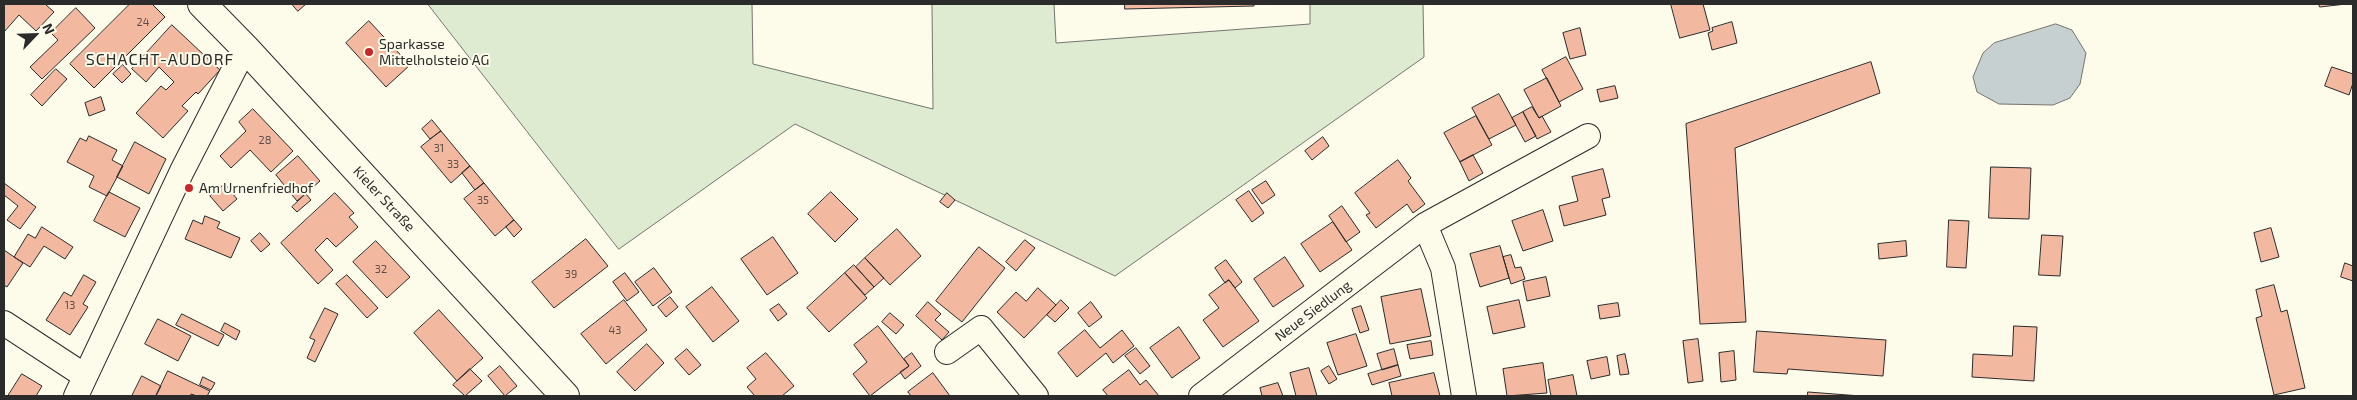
<!DOCTYPE html>
<meta charset="utf-8">
<style>
body{margin:0}
#map{position:relative;width:2357px;height:400px;overflow:hidden;background:#fdfbea;font-family:"Exo 2",sans-serif}
canvas{display:block}
.frame{position:absolute;inset:0;border:5px solid #2b2b2b;pointer-events:none}
.north{position:absolute;left:10px;top:10px;width:50px;height:50px;-webkit-text-stroke:4px #fdfbea;paint-order:stroke;rotate:66deg;font-size:14px;font-weight:700;line-height:20px;text-align:center;color:#2b2b2b}
.north::after{content:'';display:block;margin:auto;width:18px;height:22px;background:#2b2b2b;clip-path:polygon(50% 0,100% 100%,50% 72%,0 100%)}
</style>
<div id="map">
<canvas width="2357" height="400"></canvas>
<div class="frame"></div>
<div class="north">N</div>
</div>
<script>
const context = document.querySelector('canvas').getContext('2d');
context.lineJoin = 'round';
function paint(path, color) {
  context.fillStyle = color;
  context.fill(path, 'evenodd');
}
function stroke(path, color, width, dash) {
  context.strokeStyle = color;
  context.lineWidth = width;
  context.lineCap = dash ? 'butt' : 'round';
  context.setLineDash(dash || []);
  context.stroke(path);
}
function label(font, color, halo, rows, align = 'center') {
  context.font = font + ' "Exo 2",sans-serif';
  context.lineWidth = 4;
  context.setLineDash([]);
  context.textBaseline = 'middle';
  context.strokeStyle = halo;
  context.fillStyle = color;
  for (const [text, x, y, turn = 0] of rows) {
    context.save();
    context.translate(x, y);
    context.rotate((+turn || 0) * Math.PI / 180);
    context.textAlign = isNaN(turn) ? turn : align;
    if (halo) context.strokeText(text, 0, 0);
    context.fillText(text, 0, 0);
    context.restore();
  }
}
const green = new Path2D(`
 M428,4H752L753,64L933,109L932,4H1054L1056,43L1310,24V4H1423L1424,57L1115,276L795,124L619,249Z`);
const water = new Path2D(`
 M2056,24L2072,30L2086,53L2080,84L2070,98L2053,105L1999,104L1977,92L1973,77L1983,53L1994,43Z`);
const building = new Path2D(`
 M4,4H45L54,12L36,31L19,15L4,32Z
 M130,4H152L165,17L94,88L70,64Z
 M292,4H306L298,11Z
 M1125,4H1254V6L1125,9Z
 M1671,4H1703L1710,30L1680,38Z
 M2319,4H2346L2320,7Z
 M76,8L95,28L42,79L30,67L58,40L51,33Z
 M369,21L410,65L386,87L346,43Z
 M1732,22L1737,43L1712,50L1708,33L1713,31L1712,28Z
 M172,25L220,70L198,94L196,92L182,106L188,111L163,138L136,113L161,86L166,90L174,82L159,67L146,82L132,69Z
 M1580,28L1586,55L1570,59L1563,33Z
 M1566,57L1583,89L1559,102L1542,70Z
 M1871,62L1880,93L1735,148L1746,322L1700,324L1686,124Z
 M123,65L131,74L122,83L113,74Z
 M2332,67L2353,74V83L2349,95L2325,86Z
 M56,69L67,79L42,106L31,95Z
 M1547,78L1561,106L1539,118L1524,90Z
 M1615,86L1618,98L1600,102L1597,90Z
 M1499,94L1516,125L1489,139L1472,108Z
 M101,97L105,110L89,116L85,103Z
 M1532,107L1539,118L1542,116L1551,132L1537,139L1523,112Z
 M253,109L293,151L271,172L250,150L231,168L220,156L246,131L239,122Z
 M1523,112L1536,136L1525,142L1512,118Z
 M1476,116L1492,145L1460,162L1444,133Z
 M432,120L441,131L430,139L422,129Z
 M441,131L470,166L451,183L421,147Z
 M89,136L117,150L112,160L123,166L107,196L89,187L94,176L67,162L80,138L86,141Z
 M1323,137L1329,146L1312,160L1305,151Z
 M135,142L166,159L149,194L117,177Z
 M1473,155L1483,173L1469,181L1460,162Z
 M298,156L320,181L297,201L276,175Z
 M1398,160L1411,178L1408,181L1425,204L1413,213L1407,204L1376,228L1366,215L1370,213L1355,193Z
 M470,166L484,183L475,190L462,173Z
 M1991,167L2031,168L2029,219L1989,218Z
 M1603,169L1610,197L1602,199L1606,215L1564,226L1559,206L1578,201L1572,177Z
 M1266,181L1275,195L1262,204L1252,190Z
 M4,183L36,207L20,229L7,220L18,206L4,195Z
 M484,183L514,220L495,236L464,199Z
 M225,184L237,199L223,211L210,196Z
 M1249,191L1264,213L1252,222L1236,200Z
 M109,192L140,208L125,237L94,221Z
 M831,192L858,219L835,242L808,214Z
 M335,193L354,213L349,217L358,227L336,247L327,238L315,250L333,270L318,284L281,243Z
 M947,193L955,200L948,208L940,202Z
 M306,194L311,200L297,212L292,207Z
 M1342,206L1360,232L1346,242L1329,216Z
 M1543,210L1553,241L1523,251L1512,221Z
 M205,216L220,222L217,228L240,238L231,258L185,239L193,220L202,224Z
 M514,220L522,229L514,237L506,227Z
 M1949,220L1969,221L1966,268L1947,267Z
 M1333,222L1352,250L1320,272L1301,244Z
 M42,227L73,247L65,259L44,246L30,267L14,257L28,234L35,238Z
 M2271,228L2279,257L2261,262L2254,233Z
 M897,229L921,256L890,285L865,258Z
 M260,233L270,244L261,252L251,241Z
 M2042,235L2063,236L2060,276L2039,275Z
 M773,237L798,273L767,295L741,259Z
 M586,239L608,266L554,308L532,282Z
 M1025,240L1035,248L1016,271L1006,262Z
 M376,241L410,277L387,298L353,262Z
 M1906,241L1907,256L1879,259L1878,244Z
 M1500,246L1509,278L1480,287L1470,254Z
 M979,247L1005,268L962,322L936,301Z
 M4,250L23,263L7,287L4,285Z
 M1511,255L1515,268L1521,267L1525,279L1511,284L1503,257Z
 M1285,257L1304,286L1273,307L1254,279Z
 M865,258L884,278L874,287L856,267Z
 M1226,260L1242,282L1235,288L1229,280L1225,283L1215,268Z
 M2345,263L2353,266V281L2341,277Z
 M854,265L874,287L865,295L845,273Z
 M654,268L672,292L653,306L635,282Z
 M625,273L639,292L627,301L613,282Z
 M845,273L867,298L829,332L807,308Z
 M84,275L96,282L83,304L88,307L70,335L46,320L64,292L71,296Z
 M347,275L378,308L367,318L336,284Z
 M1546,277L1550,296L1527,301L1523,282Z
 M1229,280L1259,321L1223,347L1203,320L1219,308L1209,295Z
 M2274,285L2281,312L2287,310L2305,388L2274,395L2256,318L2262,316L2256,290Z
 M712,287L739,321L713,342L686,307Z
 M1038,288L1056,305L1024,338L997,312L1016,292L1026,301Z
 M1421,289L1431,336L1390,344L1381,297Z
 M670,297L678,307L666,317L658,307Z
 M624,300L647,330L606,364L581,334Z
 M1061,300L1069,308L1055,322L1047,315Z
 M1519,300L1525,327L1493,334L1487,307Z
 M928,302L941,314L935,320L949,332L942,340L916,316Z
 M1091,302L1102,317L1089,327L1078,313Z
 M1618,303L1620,316L1600,319L1598,306Z
 M779,304L787,314L778,321L770,310Z
 M1361,306L1369,330L1360,333L1352,309Z
 M325,308L338,314L315,362L307,358L315,340L310,338Z
 M439,310L483,358L457,381L414,333Z
 M890,313L904,325L896,334L882,322Z
 M182,314L224,335L218,346L176,325Z
 M158,319L191,336L178,361L145,344Z
 M225,323L240,331L236,340L221,331Z
 M878,326L909,366L870,396L853,374L867,362L854,345Z
 M2014,326L2037,327L2034,381L1972,377L1973,354L2012,356Z
 M1179,327L1200,358L1172,378L1150,348Z
 M1085,330L1100,348L1122,330L1134,346L1113,363L1106,353L1077,377L1058,353Z
 M1757,331L1886,340L1883,376L1788,369L1787,374L1754,372Z
 M1356,334L1367,366L1338,375L1327,343Z
 M1698,339L1703,381L1688,383L1683,341Z
 M1431,341L1433,355L1410,359L1407,345Z
 M647,344L664,363L635,391L617,372Z
 M1136,348L1150,366L1140,374L1125,356Z
 M687,349L701,365L689,375L675,359Z
 M1394,349L1398,365L1382,370L1377,354Z
 M1734,351L1736,380L1721,382L1719,353Z
 M766,353L794,386L782,396H755L747,387L756,379L747,368Z
 M912,353L921,366L905,379L900,372L909,366L904,359Z
 M1625,354L1629,374L1620,375L1617,356Z
 M1607,357L1610,375L1591,379L1587,361Z
 M1543,363L1547,393L1507,396L1503,369Z
 M1398,365L1401,376L1372,385L1368,374Z
 M500,366L517,386L505,396L488,376Z
 M1329,366L1337,379L1329,384L1321,371Z
 M1309,368L1317,396H1296L1290,373Z
 M470,369L482,381L465,396L453,385Z
 M1129,370L1140,385L1146,380L1159,396H1108L1103,390Z
 M168,371L210,391L207,396H197L191,394L190,396H156Z
 M933,373L950,396H911L908,392Z
 M1434,373L1440,396H1392L1389,383Z
 M22,374L42,386L36,396H8Z
 M1573,375L1577,396H1551L1548,380Z
 M142,376L161,386L156,396H132Z
 M203,377L215,383L211,390L200,385Z
 M1278,383L1283,396H1262L1260,388Z
 M1808,392L1861,396H1808Z`);
const minor = new Path2D(`
 M1425,225L1443,268L1464,396
 M4,323L85,376
 M947,352L981,328L1036,396
 M76,396L182,171L245,48
 M1201,396L1425,225L1588,136`);
const major = new Path2D(`
 M202,4L245,48L565,396`);
const markers = [
 [369,52,5,"#c62828"],
 [189,188,5,"#c62828"]
];
const numberNames = [
 ["24",143,22],
 ["28",265,140],
 ["31",439,148],
 ["33",453,164],
 ["35",483,200],
 ["32",381,269],
 ["39",571,274],
 ["13",70,305],
 ["43",615,330]
];
const poiNames = [
 ["Sparkasse",379,44],
 ["Mittelholsteio AG",379,60],
 ["Am Urnenfriedhof",199,188]
];
const streetNames = [
 ["Kieler Straße",384,199,47],
 ["Neue Siedlung",1313,311,-37]
];
const quarterNames = [
 ["SCHACHT-AUDORF",160,60]
];
paint(green, '#deebd1');
stroke(green, '#74746e', 1);
paint(water, '#c7d0d0');
stroke(water, '#74746e', 1);
paint(building, '#f2b8a0');
stroke(building, '#2b2b2b', 1);
stroke(minor, '#2b2b2b', 26);
stroke(major, '#2b2b2b', 30);
stroke(minor, '#fdfbea', 24);
stroke(major, '#fdfbea', 28);
for (const [x, y, r, color] of markers) {
  const dot = new Path2D();
  dot.arc(x, y, r, 0, 2 * Math.PI);
  context.fillStyle = color;
  context.fill(dot);
  stroke(dot, '#fdfbea', 2);
}
label('11px', '#5d4e48', null, numberNames);
label('14px', '#2b2b2b', '#fdfbea', poiNames, 'left');
label('14px', '#2b2b2b', '#fdfbea', streetNames);
context.letterSpacing = '1px';
label('16px', '#2b2b2b', '#fdfbea', quarterNames);
context.letterSpacing = '0px';
</script>
